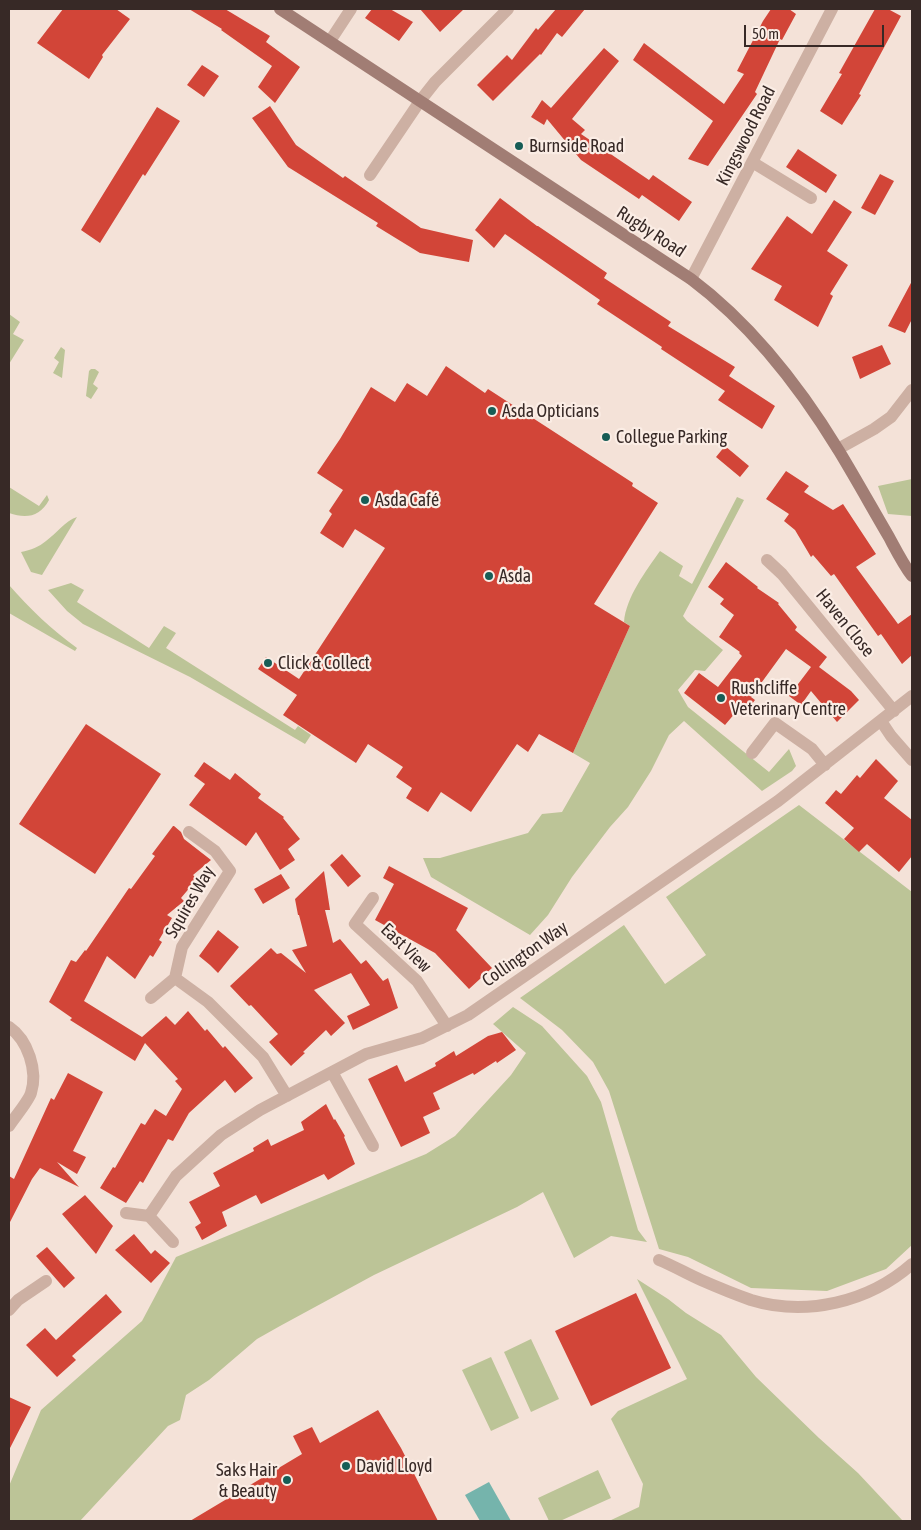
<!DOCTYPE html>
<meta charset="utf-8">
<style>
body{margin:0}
#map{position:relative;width:921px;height:1530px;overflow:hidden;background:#f4e2d8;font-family:"Asap Condensed",sans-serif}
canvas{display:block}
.frame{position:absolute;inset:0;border:10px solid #372926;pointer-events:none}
.scale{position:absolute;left:744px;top:25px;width:140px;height:22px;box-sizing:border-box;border:2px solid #372926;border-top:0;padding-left:6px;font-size:15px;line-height:18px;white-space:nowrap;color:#372926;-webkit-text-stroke:4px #fbede5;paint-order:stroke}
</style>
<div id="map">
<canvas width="921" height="1530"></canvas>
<div class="frame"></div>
<div class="scale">50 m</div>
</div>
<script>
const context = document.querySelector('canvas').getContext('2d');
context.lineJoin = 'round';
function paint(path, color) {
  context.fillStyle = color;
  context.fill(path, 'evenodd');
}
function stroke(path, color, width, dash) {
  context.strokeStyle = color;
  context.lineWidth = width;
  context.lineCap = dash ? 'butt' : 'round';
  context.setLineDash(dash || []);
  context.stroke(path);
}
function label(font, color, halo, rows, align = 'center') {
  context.font = font + ' "Asap Condensed",sans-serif';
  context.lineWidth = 4.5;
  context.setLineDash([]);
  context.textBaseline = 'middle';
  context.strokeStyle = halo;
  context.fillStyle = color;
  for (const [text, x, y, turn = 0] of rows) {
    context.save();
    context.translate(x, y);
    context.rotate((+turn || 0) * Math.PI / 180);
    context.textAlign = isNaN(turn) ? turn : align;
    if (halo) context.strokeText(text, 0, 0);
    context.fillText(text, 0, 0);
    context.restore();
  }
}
const green = new Path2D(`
 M9,314L20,322L13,334L24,340L9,364L10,332Z
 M61,347L65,350L62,378L53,373L59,362L54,358Z
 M91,369H95L99,372L93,384L98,388L91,399L86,396L89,371Z
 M912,479V516L888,514L878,486Z
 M9,487L39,506L47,495L49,500C40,517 26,519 9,513Z
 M737,497L744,500L683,616L687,621L723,650L705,671L695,670L678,690L688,707L769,772L789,749L796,766L792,771L762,791L684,721L669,735L651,771L628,807L610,827L572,877L548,915L530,935L431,877L423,858H440L528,833L542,814L562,812L590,763L573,753L630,626L624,622C626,597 646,571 660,551L683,566L679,576L692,584Z
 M77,517L42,575L31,572L21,552C31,550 39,547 46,541C57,533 65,521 77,517Z
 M71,583L84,590L77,602L149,648L164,626L176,633L166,648L295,730L298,726L311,735L305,744L190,677L83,624L67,611L48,590Z
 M9,585C29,608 52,630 77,648L75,651L9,613Z
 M799,805L912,892V1245L886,1269L827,1291L751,1288L688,1257L659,1249L609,1091L593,1062L562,1030L520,998L624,925L665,984L706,955L666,897Z
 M513,1007L542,1026L587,1076L601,1102L638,1230L647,1242L611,1236L574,1258L543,1192L517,1207L374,1275L280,1326L257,1339L209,1380L186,1395L180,1420L168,1426L80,1521H9V1486L41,1410L142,1321L176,1257L426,1154L455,1136L511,1075L526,1053L493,1024Z
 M637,1279L668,1299L686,1313L721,1335L756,1377L819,1438L858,1473L903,1521H609L639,1507L643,1484L611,1419L618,1411L687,1379Z
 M531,1339L559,1399L531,1412L504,1352Z
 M491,1357L519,1418L491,1431L462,1370Z
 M598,1470L611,1498L560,1521H549L538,1498Z`);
const water = new Path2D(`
 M489,1482L511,1521H480L465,1495Z`);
const building = new Path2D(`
 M63,9H116L130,19L102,55L103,57L89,79L37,43Z
 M189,9H225L270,36L266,42L300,67L275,103L258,87L272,66L221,30L222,29Z
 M372,9H390L413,22L399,41L365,18Z
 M420,9H464L440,32Z
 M556,9H585L562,37L557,33L541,55L540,54L493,101L477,85L507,55L512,60L536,28L538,30Z
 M771,9H789L796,14L782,40L780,39L755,92L757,94L708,166L688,159L713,121L633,60L644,43L724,104L744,74L737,71L763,21Z
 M875,9H888L901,16L859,94L861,95L842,125L820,111L842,74L839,73Z
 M604,48L619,61L572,119L585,130L581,134L649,180L653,175L692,202L679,221L642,195L639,199L581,160L547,119L544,125L531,117L542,100L551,108Z
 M202,65L219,76L204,97L187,85Z
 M270,106L296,145L343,178L345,176L421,228L473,240L469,262L420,253L376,226L378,223L288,167L252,118Z
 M157,107L180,121L145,176L143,174L100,243L81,230Z
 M798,149L837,175L826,193L786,167Z
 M880,174L894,181L875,215L861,208Z
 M500,198L537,226H538L607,273L604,278L671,322L668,326L735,367L729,376L775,406L762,429L718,400L725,391L661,349L662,347L597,304L600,300L505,234L494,248L475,230Z
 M834,200L852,212L827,251L848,265L830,294L833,296L818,327L774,300L782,286L751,269L787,216L812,234Z
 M912,281V319L905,333L888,326Z
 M882,345L891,364L860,379L852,357Z
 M446,366L485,393L488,389L633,483L632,486L658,503L594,604L630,626L573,753L539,734L528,752L517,744L471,812L441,792L428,812L406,798L412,788L396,777L403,767L368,744L356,763L283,715L297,695L258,669L266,657L299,679L385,548L355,529L343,548L320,533L332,514L329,511L343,490L317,473L340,439L371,387L395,402L407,383L427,396Z
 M725,446L749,466L740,477L716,457Z
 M786,471L809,486L804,492L833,510L843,504L876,554L856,567L898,624L912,614V655L902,664L881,634L878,636L834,574L831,576L813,555L811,557L795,530L784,521L789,514L766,499Z
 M726,562L758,587L757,588L779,603L778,604L797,627L795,630L827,657L819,667L851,691L859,700L837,722L811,691L801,705L789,696L811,667L786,649L751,697L755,700L742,717L736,712L725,725L684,693L699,673L718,687L742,656L739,653L740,652L719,637L734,615L720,604L724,599L708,587Z
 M86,724L161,774L95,874L19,824Z
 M876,759L898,781L884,798L912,820V856L899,872L867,844L859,852L844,839L854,828L825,803L836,790L841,794L857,775L860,778Z
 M204,762L230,780L235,773L261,794L258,798L284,817L283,818L300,839L288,849L295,860L280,870L256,832L246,846L189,805L205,784L194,776Z
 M173,826H174L181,832L184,839L211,860L193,875L197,879L181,898L184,901L167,915L172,918L159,940L162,942L153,957L150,955L135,979L107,956L84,1001L142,1037L166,1016L175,1025L188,1011L205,1031L207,1029L223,1048L225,1046L253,1078L235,1093L225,1080L189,1113L173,1141L168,1139L143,1183L140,1181L126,1203L100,1188L113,1167L115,1168L141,1123L145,1125L155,1109L166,1116L182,1089L175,1081L178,1079L145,1043L135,1061L70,1020L72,1018L49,1002L71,960L76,962L85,950L86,951L129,888L131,889L155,856L152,854Z
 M342,854L361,876L348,887L330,865Z
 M389,866L468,908L456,930L492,968L469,989L435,953L375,920L394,884L383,878Z
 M324,871L330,910H325L333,943L340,939L361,964L366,960L383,981L388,978L398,1008L353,1030L347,1016L370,1005L351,973L314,990L345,1023L331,1036L326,1030L303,1052L305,1053L291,1066L269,1042L278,1034L251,1005L249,1006L230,986L271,948L277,954L281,953L306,973L292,950L307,946L299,915H298L295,899Z
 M281,874L290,888L263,904L254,889Z
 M218,930L239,947L218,973L210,965L199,956Z
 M502,1032L516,1050L497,1063L496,1061L474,1075L473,1073L433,1093L440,1109L423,1117L430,1133L401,1147L368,1079L397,1065L405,1082L436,1066L435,1063L454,1051L456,1056L488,1036Z
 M68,1073L103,1092L73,1151L86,1157L77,1174L57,1162L79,1187L40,1168L32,1179L9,1224V1176L14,1179L51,1098L54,1100Z
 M326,1104L334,1120L335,1119L345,1136L344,1137L355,1164L328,1180L324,1174L261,1204L256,1195L222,1212L227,1226L202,1240L195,1227L201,1223L189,1202L220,1186L213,1173L254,1151L253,1148L268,1139L271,1146L304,1130L301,1122Z
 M85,1195L113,1226L96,1254L62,1214Z
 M134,1234L151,1254L155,1250L170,1263L151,1283L115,1250Z
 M47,1247L75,1278L64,1288L36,1256Z
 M636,1293L671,1368L591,1406L555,1331Z
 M106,1294L122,1312L72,1356L76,1360L57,1377L26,1345L45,1328L56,1340Z
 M9,1397L31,1407L9,1450Z
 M378,1410L401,1448L438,1521H190L302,1454L293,1436L312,1427L320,1443Z`);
const street = new Path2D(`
 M330,41L351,9
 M752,162L811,198
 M370,175L420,101L435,82L508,9
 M691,279L832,9
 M838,449L874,429L891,417L912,390
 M767,560L782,574L894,711
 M881,721L891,736L912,760
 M752,753L775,723L812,749L825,765
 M189,832L215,851L230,871L182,947L175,978L208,1002L263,1057L287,1096
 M373,898L355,924L417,981L447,1026
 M151,998L175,978
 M9,1027C28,1040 38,1071 31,1093C28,1102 14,1118 9,1126
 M332,1072L373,1146
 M126,1213L149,1216L173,1242
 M149,1216L176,1176L221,1135L260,1110L366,1054L422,1038L468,1015L778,801L912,696
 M659,1260C674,1266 687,1274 701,1280C717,1287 734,1294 751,1300C806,1317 869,1302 912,1264
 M9,1310L18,1300L46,1281`);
const secondary = new Path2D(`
 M280,9L691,279C751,324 800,387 839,451C856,479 872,508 889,537C896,550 903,564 912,576`);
const markers = [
 [519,146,5,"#175d56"],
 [492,411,5,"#175d56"],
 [606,437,5,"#175d56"],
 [365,500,5,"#175d56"],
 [489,576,5,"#175d56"],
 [268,663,5,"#175d56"],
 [721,698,5,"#175d56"],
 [346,1466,5,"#175d56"],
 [287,1480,5,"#175d56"]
];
const streetNames = [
 ["Kingswood Road",746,136,-63],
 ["Rugby Road",651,232,33],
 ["Haven Close",845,623,51],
 ["Squires Way",190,902,-60],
 ["East View",406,948,44],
 ["Collington Way",525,954,-35]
];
const poiNames = [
 ["Burnside Road",529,146],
 ["Asda Opticians",502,411],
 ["Collegue Parking",616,437],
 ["Asda Café",375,500],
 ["Asda",499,576],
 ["Click & Collect",278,663],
 ["Rushcliffe",731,688],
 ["Veterinary Centre",731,709],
 ["David Lloyd",356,1466],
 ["Saks Hair",277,1470,"right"],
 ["& Beauty",277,1491,"right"]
];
paint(green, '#bcc497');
paint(water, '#75b4ac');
paint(building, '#d24538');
stroke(street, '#cdb0a3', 12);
stroke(secondary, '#a17d74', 12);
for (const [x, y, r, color] of markers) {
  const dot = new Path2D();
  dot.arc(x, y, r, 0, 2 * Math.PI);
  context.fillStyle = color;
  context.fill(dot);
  stroke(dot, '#fbede5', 2);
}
label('18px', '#372926', '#fbede5', streetNames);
label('18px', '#372926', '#fbede5', poiNames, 'left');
</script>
